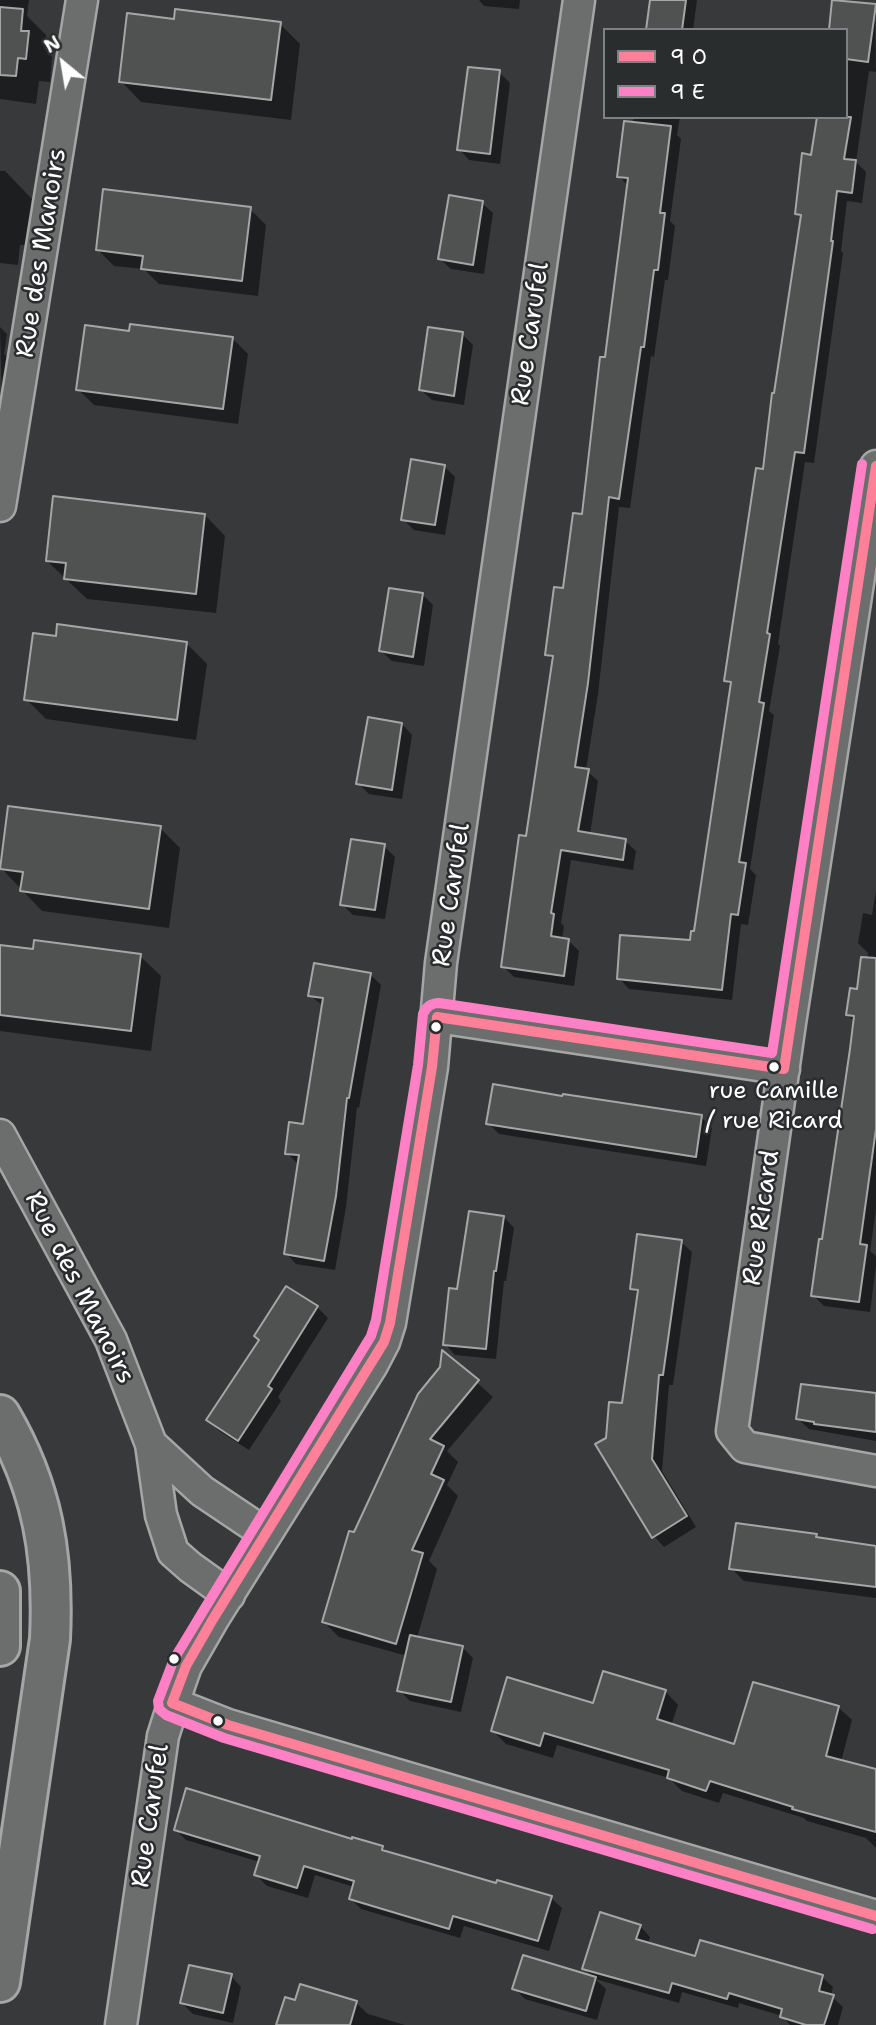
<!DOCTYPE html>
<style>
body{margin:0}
#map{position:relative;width:876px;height:2025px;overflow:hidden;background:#38393a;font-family:"Shantell Sans",sans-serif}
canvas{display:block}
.legend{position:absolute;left:603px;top:28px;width:245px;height:91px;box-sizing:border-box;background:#2a2d2e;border:2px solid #7f8182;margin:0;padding:9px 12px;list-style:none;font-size:21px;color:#fff}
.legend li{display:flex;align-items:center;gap:14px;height:35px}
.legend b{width:35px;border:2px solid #7f8182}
.north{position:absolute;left:28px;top:28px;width:70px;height:70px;-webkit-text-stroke:5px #2a2d2e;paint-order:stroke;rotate:330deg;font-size:19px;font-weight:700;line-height:28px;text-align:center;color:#fff}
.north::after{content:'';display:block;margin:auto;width:24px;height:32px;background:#fff;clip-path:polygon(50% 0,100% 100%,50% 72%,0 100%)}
</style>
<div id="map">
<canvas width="876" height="2025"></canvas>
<ul class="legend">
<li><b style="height:9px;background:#ff8098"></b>9 O</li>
<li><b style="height:9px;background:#ff80c5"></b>9 E</li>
</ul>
<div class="north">N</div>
</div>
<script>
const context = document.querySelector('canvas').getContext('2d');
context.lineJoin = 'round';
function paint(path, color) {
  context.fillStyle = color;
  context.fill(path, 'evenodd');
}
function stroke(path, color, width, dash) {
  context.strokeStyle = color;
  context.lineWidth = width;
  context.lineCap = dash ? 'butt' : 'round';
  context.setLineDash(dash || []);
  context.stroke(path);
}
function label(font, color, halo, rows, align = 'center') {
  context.font = font + ' "Shantell Sans",sans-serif';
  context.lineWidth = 5;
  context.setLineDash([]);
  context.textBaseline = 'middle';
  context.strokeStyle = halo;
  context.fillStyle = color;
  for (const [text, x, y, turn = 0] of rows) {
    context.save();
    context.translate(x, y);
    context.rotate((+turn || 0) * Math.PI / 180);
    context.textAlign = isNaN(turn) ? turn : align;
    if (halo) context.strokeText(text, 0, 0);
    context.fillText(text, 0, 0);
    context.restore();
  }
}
const shadow = new Path2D(`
 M0,0H29L27,16L46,35L45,49L52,57L50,82L39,81L36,104L0,99Z
 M479,0H520L519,9L484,6Z
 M652,0H697L693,30H647Z
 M875,6L876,72L869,71L856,162L866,172L862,203L847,201L841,251L843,253L814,463L805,462L778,644L780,646L769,711L774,715L750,869L756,875L748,925L741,924L732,1000L629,989L619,978L692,942L696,933L732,687L725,680L764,471L802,219L796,213L813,157L846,117V30Z
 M280,24L300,44L291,120L141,102L121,81Z
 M499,72L510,83L500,164L469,160L459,149Z
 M634,117H680L677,135L681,139L670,221L675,226L668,280H665L654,357L651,356L630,508L619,507L598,694L586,770L598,781L590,835L625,841L636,851L633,870L571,860L561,923L564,926L562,940L569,941L579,951L574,986L514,977L503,966L527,838L554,661L547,654L584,516L629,187L619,176Z
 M0,171H5L32,199L27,245H20L18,265L0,263Z
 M482,203L493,213L484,274L451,269L440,259Z
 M250,209L266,225L258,296L159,284L144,269L114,266L98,250Z
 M0,327L7,334L4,354L8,357L2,404Z
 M130,333L232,338L248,354L238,424L94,405L78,389Z
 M462,334L473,345L464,405L432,400L421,390Z
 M444,466L455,477L445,535L414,530L403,519Z
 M205,515L225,536L216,613L87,599L47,561Z
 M422,594L433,605L424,666L392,661L381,651Z
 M186,643L207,664L196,740L46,719L26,699Z
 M402,724L412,735L402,799L369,794L358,783Z
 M160,828L180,848L169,928L42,911L1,868Z
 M384,846L395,857L385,919L353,915L342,904Z
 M876,890V1209L870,1251L876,1256V1265L870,1312L824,1306L813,1295L824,1241L855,1022L847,1015L863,992L868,953L858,943L863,913L872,915Z
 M0,947L140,956L161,976L151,1051L0,1031Z
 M370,974L381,985L359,1108L357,1107L346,1207L335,1270L296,1264L286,1253L298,1164L287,1153L304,1126L323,1006L310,995Z
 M701,1117L712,1128L706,1166L499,1134L488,1123Z
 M504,1217L514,1228L506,1281H504L496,1359L455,1355L445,1344L458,1291Z
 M681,1242L692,1252L673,1385H669L662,1471L696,1527L664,1547L654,1536L608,1439L623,1405L639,1295L632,1288Z
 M317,1307L328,1318L278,1397L281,1401L249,1450L219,1431L208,1420Z
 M444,1353L493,1397L447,1451L458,1462L447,1485L458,1496L429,1561L437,1569L417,1638L462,1647L473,1658L461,1712L410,1701L399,1690L407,1656L339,1637L324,1622L355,1534L442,1368Z
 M876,1391V1441L809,1429L798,1419L875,1395Z
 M816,1535L820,1539L876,1547V1598L744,1581L731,1568Z
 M665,1691L678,1705L671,1726L736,1746L838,1707L852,1720L841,1762L876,1783V1848L866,1838L807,1821L804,1818L723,1793L719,1803L682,1791L669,1778L557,1745L553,1758L506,1744L493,1731L594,1706Z
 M176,1830L353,1841L382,1847L389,1853L424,1864L551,1898L562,1908L549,1951L464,1926L460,1938L361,1909L351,1899L354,1887L315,1875L308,1898L267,1886L256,1875L260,1862L186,1840Z
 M640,1926L650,1937L648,1944L696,1958L822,1977L833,1987L831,1996L843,2007L838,2025H790L782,2016L739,2003L738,2008L682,1992L679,2003L595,1979L584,1968Z
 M231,1976L241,1987L233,2023L193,2014L182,2003Z
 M595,1979L606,1989L597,2020L525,1999L514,1988Z
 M296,2002L356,2003L368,2014L405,2025H278Z`);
const building = new Path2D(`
 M650,0H686L682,30H646Z
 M832,0L876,4L868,62L846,59V30H829Z
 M0,7L23,9L21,31H29L26,59L18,58L16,76L0,75Z
 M175,9L281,22L271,100L119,82L127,13L174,19Z
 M468,67L500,70L490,154L457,150Z
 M817,117H851L844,159L856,160L852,193L837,191L831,241H833L804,453L795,452L767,633L770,634L759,702L764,703L739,862L746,863L738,915L731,914L722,990L617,979L620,935L690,940L691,931H694L731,682L724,681L756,468L763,469L772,393H774L801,215L795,214L802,153L811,155Z
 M624,121L671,126L660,213H665L658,270H654L644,347H641L619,499L609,497L588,683L575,767L589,769L578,831L626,839L623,860L561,850L551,913L554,914L551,936L569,939L564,976L501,967L519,835L526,836L553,656L545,655L554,587L563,588L573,513L582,514L600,357H605L628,178L617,177Z
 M103,189L251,207L242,281L141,269L143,256L96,250Z
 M449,195L483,201L473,265L438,259Z
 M130,324L233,337L223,409L76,390L85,325L129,331Z
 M428,327L463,332L454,396L419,390Z
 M411,459L445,465L435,525L401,520Z
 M53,496L205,514L196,594L64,579L66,563L46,561Z
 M389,588L423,593L413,657L379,651Z
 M57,624L187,642L177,720L24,700L33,633L56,636Z
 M368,717L402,723L392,790L356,784Z
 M8,806L161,826L149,909L20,891L23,872L0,869Z
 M351,839L385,844L375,910L340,905Z
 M34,940L141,954L131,1031L0,1015V945L33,949Z
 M861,957L876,958V1129L860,1244L867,1245L859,1302L811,1296L819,1239H822L850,1049L854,1016L846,1015L850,988L857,989Z
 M314,963L371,973L349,1098H347L336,1196L324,1261L284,1254L299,1155L285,1154L289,1122L303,1124L323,998L308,996Z
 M493,1084L562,1096L563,1094L702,1115L696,1157L486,1124Z
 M469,1211L504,1216L496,1271H494L486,1349L443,1345L449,1288L457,1289Z
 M637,1234L682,1240L663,1375H659L652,1459L687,1516L652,1538L595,1444L606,1438L609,1402L622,1403L638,1290L630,1289Z
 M286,1286L318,1306L268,1386L272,1389L238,1441L206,1420L259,1340L254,1336Z
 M442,1350L479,1380L430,1439L444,1446L431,1474L444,1480L412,1550L423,1553L396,1644L322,1622L349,1531L354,1532L418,1394L440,1367Z
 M801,1384L876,1393V1432L814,1424V1422L796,1419Z
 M736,1523L817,1534L816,1537L876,1546V1587L729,1569Z
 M410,1635L463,1646L451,1702L397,1691Z
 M603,1671L666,1690L657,1719L734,1744L753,1682L839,1706L826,1756L876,1769V1832L792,1809L793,1807L710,1781L706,1791L667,1778L669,1770L544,1733L540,1746L491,1731L507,1677L593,1703Z
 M186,1788L352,1839V1837L383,1846L382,1850L424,1862L496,1883L497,1880L552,1896L538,1941L453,1916L449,1929L349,1899L354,1881L304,1866L297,1888L254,1875L260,1856L174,1830Z
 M600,1912L641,1925L636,1939L695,1956L700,1940L823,1975L819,1991L834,1995L824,2025H806L780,2017L782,2009L729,1993L727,1999L672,1983L669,1993L582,1969Z
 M523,1955L596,1977L586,2011L512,1989Z
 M189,1965L232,1974L223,2013L180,2003Z
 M300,1984L357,2001L350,2025H276L285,1997L295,2000Z`);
const minor = new Path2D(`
 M876,466L790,1023L732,1431L745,1447L876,1471
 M0,506L82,0
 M437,1017L784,1069
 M0,1135L111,1340L151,1444L161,1515L173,1552L190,1567L229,1595
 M151,1444L202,1491L266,1534
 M172,1703L228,1725L876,1916
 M121,2025L163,1736L180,1683L186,1666L213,1619L372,1365L384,1342L390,1323L432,1067L441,963L579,0`);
const motorway = new Path2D(`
 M0,1415C43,1488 54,1556 50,1639L0,1982
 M0,1591V1646`);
const bus1 = new Path2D(`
 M876,466L784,1069L437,1017L432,1067L390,1323L384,1342L213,1619L186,1666L172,1703L228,1725L876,1916`);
const bus2 = new Path2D(`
 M862,464L772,1053L439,1003C431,1003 426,1007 423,1014L418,1065L376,1320L371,1336L174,1659L158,1701L159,1709L166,1715L224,1738L872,1929`);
const markers = [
 [436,1027,6,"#fff"],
 [774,1067,6,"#fff"],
 [174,1659,6,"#fff"],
 [218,1721,6,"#fff"]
];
const busNames = [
 ["rue Camille",774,1092],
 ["/ rue Ricard",774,1122]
];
const streetNames = [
 ["Rue des Manoirs",42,253,-81],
 ["Rue Carufel",531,334,-82],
 ["Rue Carufel",452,895,-82],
 ["Rue Ricard",762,1218,-82],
 ["Rue des Manoirs",79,1288,63],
 ["Rue Carufel",151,1816,-82]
];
paint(shadow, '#0007');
paint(building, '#505151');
stroke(building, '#a5a6a6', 2);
stroke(minor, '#a5a6a6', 35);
stroke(motorway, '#a5a6a6', 44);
stroke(minor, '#6c6d6d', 30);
stroke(motorway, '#6c6d6d', 38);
stroke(bus1, '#ff8098', 10);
stroke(bus2, '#ff80c5', 10);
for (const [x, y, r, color] of markers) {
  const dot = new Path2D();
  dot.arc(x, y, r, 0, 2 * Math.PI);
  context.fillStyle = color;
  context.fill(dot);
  stroke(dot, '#2a2d2e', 2.5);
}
label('24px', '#fff', '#2a2d2e', busNames);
label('26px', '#fff', '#2a2d2e', streetNames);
</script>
